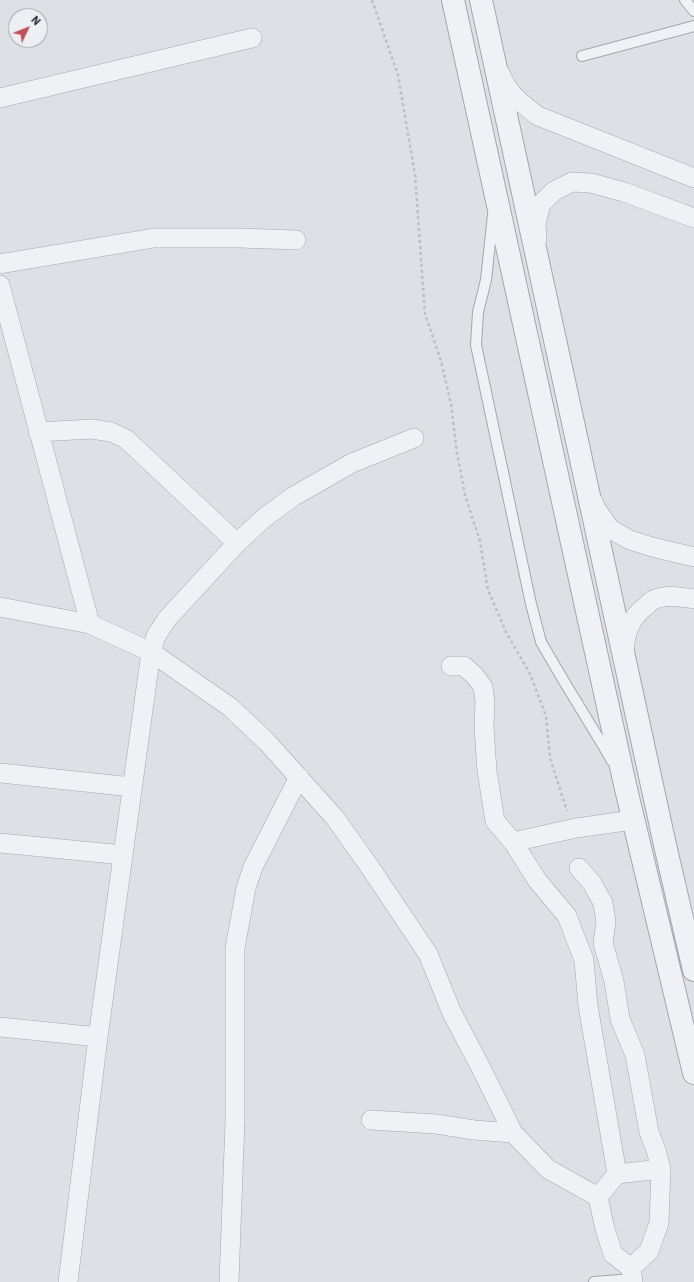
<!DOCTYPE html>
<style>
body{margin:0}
#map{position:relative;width:694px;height:1282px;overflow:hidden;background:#dde0e5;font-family:"IBM Plex Sans",sans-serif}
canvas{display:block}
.north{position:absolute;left:8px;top:8px;width:40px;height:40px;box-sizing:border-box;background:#edeff3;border:1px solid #9fa2a9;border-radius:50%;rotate:47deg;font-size:11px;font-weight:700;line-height:16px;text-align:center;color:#292e3a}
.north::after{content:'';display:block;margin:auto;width:14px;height:18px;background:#bd505b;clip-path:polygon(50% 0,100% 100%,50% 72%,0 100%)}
</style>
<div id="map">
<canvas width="694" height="1282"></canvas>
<div class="north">N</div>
</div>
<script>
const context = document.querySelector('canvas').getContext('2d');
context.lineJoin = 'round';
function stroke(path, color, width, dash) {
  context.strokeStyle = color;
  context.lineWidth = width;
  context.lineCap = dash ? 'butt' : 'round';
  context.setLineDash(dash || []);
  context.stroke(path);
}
const path = new Path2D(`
 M372,0L398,75L415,175L425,314L441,361L451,404L457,453L465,495L480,541L488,590L506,632L530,674L546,716L550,758L567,811`);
const service = new Path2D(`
 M685,0L694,11
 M582,56L694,26
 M493,215L486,280L478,312L476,345L531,604L541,642L565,683L604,747L612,761
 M594,1282L633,1279`);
const minor = new Path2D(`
 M500,73C509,95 520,102 538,116L694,178
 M0,98L252,38
 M537,239L536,224L541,204L554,191L572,182L591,183L624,192L694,218
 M0,264L154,238H240L296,240
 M0,285L90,624
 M38,432L92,429L111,432L126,439L237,543
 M594,503L595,507L610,529L630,540L652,547L694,557
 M0,607L90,624L151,652L230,707L267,742L335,818L367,863L428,954L452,1013L481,1068L513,1133L548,1169L598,1197L605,1229L613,1254L631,1268L633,1282
 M624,652C625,633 630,618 646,606C648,604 651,601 653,600C665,594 682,597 694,599
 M451,666H464L475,676L483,687L485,701L484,727L487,771L495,821L513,842
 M0,773L132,787
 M0,843L123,855
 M579,868L592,883L603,903L606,922L603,943L614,981L620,1019L635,1055L649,1132L656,1150L661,1169L659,1223L649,1251L631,1268
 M0,1027L98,1037
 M371,1120L436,1124L474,1130L513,1133
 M617,1174L661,1169
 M598,1197L617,1174L588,1006L584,960L567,916L537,880L513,842L576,828L633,820
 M68,1282L98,1037L151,652L156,636L167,619L237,543L264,518L294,496L352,463L414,438
 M229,1282L235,1121V948L246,888L253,867L299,777`);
const tertiary = new Path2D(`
 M453,0L626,789L694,1073
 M481,0L665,845L694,970`);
stroke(service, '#a3a7ae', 12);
stroke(minor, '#a3a7ae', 20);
stroke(tertiary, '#a3a7ae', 24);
stroke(path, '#bcbec4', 2.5, [3, 3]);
stroke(service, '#f0f1f4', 10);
stroke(minor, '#f0f1f4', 19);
stroke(tertiary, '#f0f1f4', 22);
</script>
